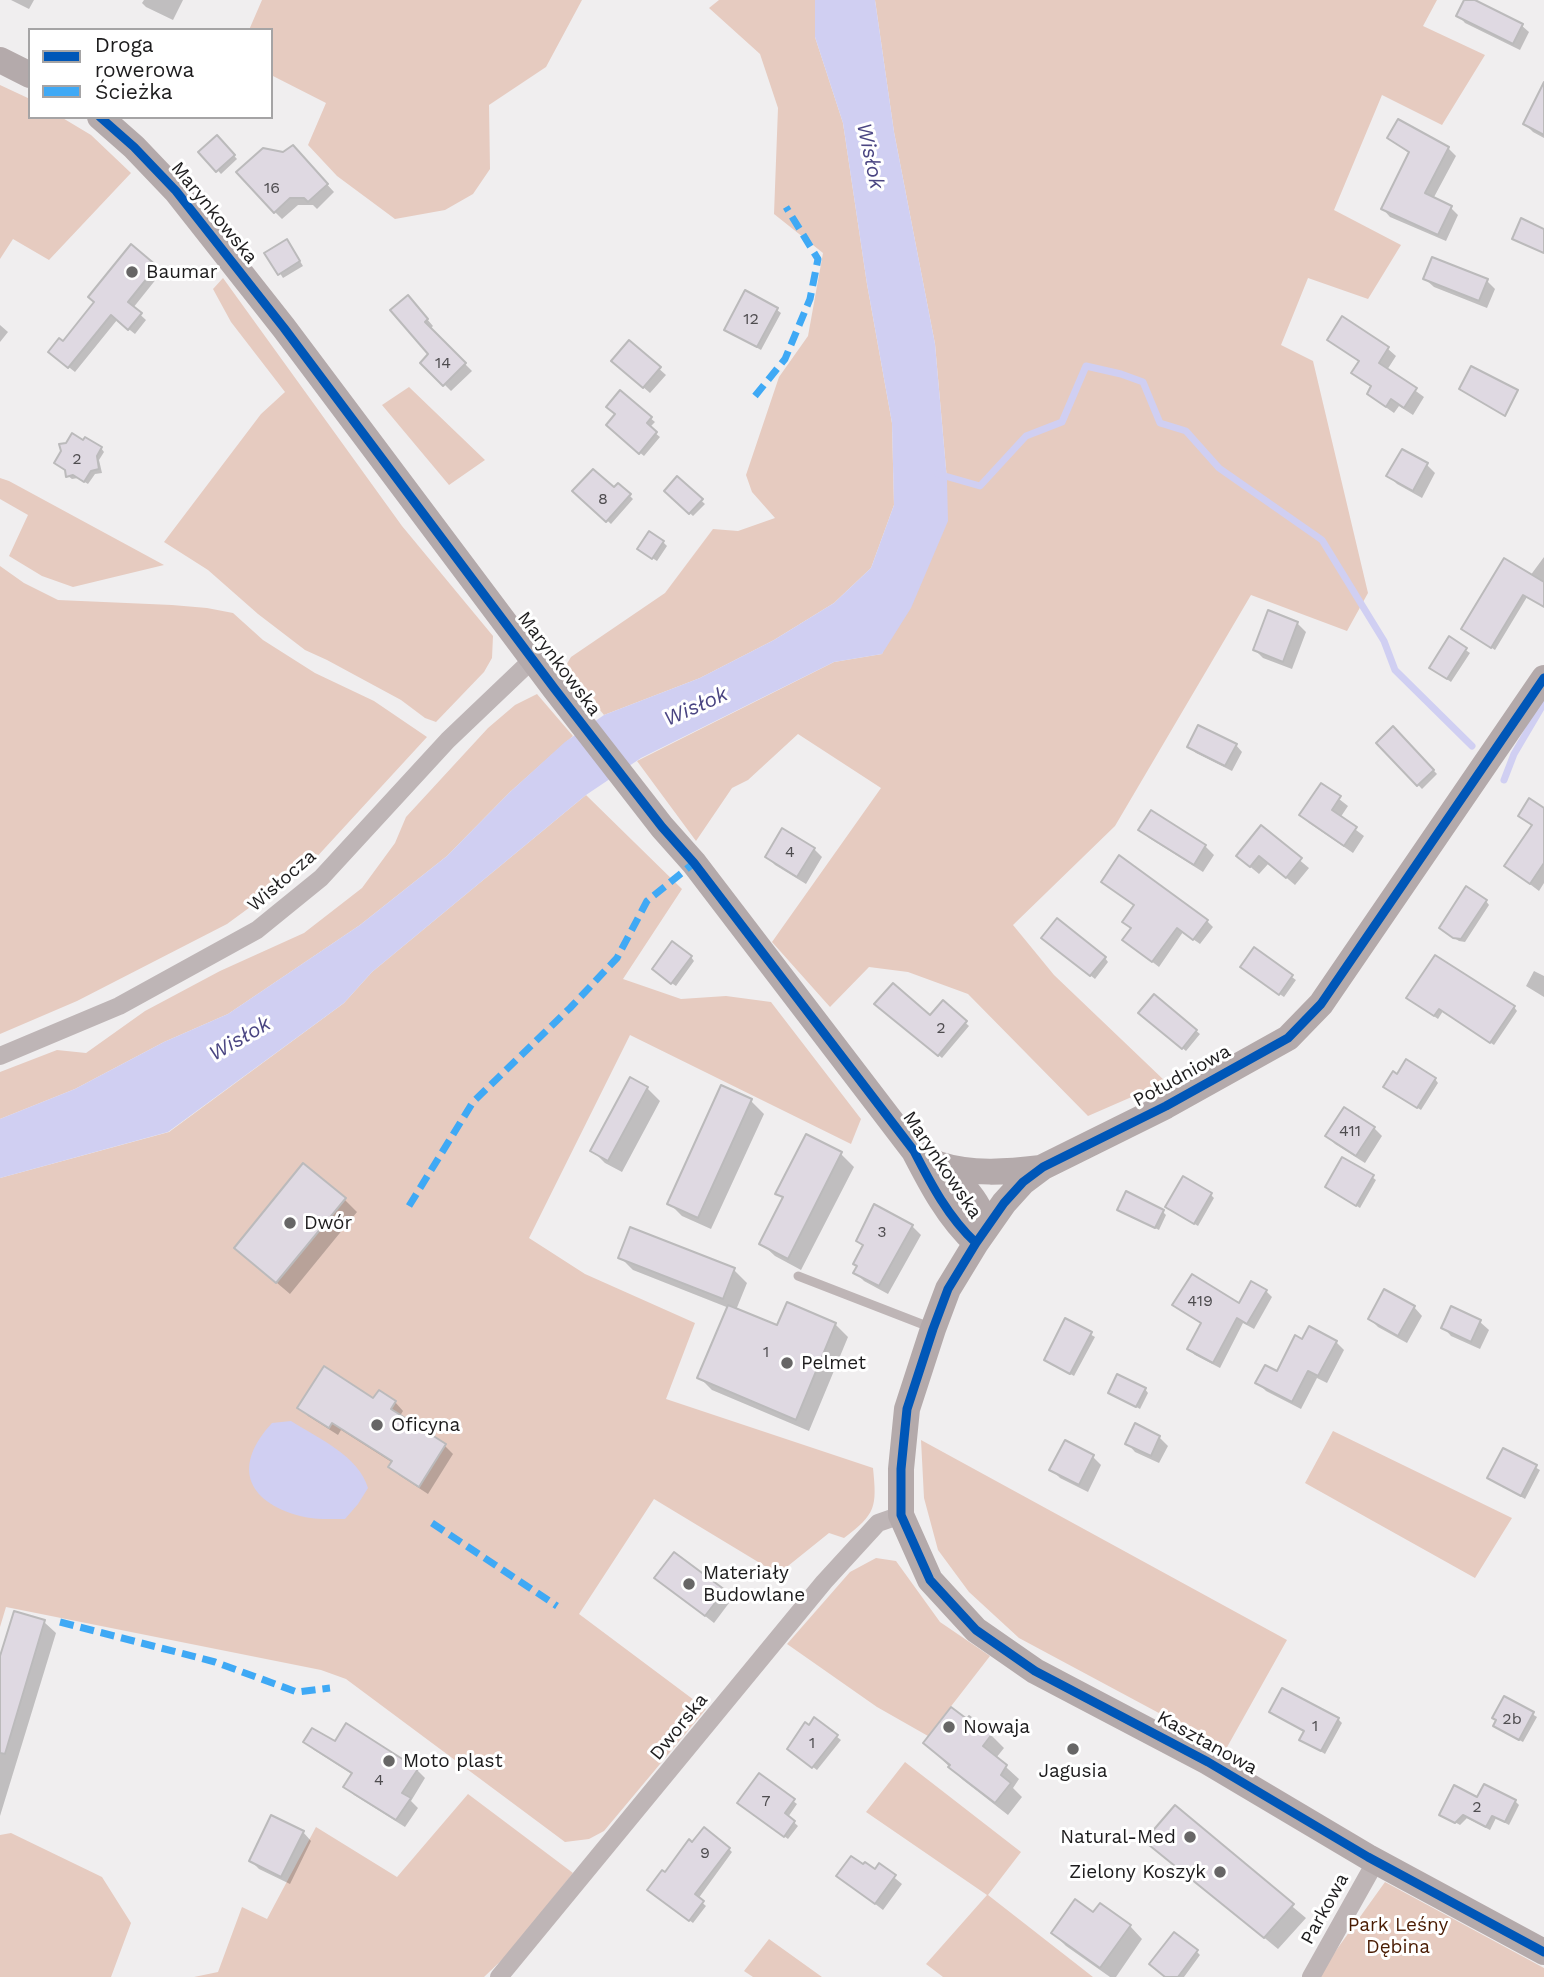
<!DOCTYPE html>
<meta charset="utf-8">
<style>
body{margin:0}
#map{position:relative;width:1544px;height:1977px;overflow:hidden;background:#f0eeef;font-family:"Work Sans",sans-serif}
canvas{display:block}
.legend{position:absolute;left:28px;top:28px;width:245px;height:91px;box-sizing:border-box;background:#fff;border:2px solid #a5a4a5;margin:0;padding:9px 12px;list-style:none;font-size:21px;color:#1d1c1d}
.legend li{display:flex;align-items:center;gap:14px;height:35px}
.legend b{width:35px;border:2px solid #a5a4a5}
</style>
<div id="map">
<canvas width="1544" height="1977"></canvas>
<ul class="legend">
<li><b style="height:9px;background:#0057b8"></b>Droga rowerowa</li>
<li><b style="height:9px;background:#3fa9f5"></b>Ścieżka</li>
</ul>
</div>
<script>
const context = document.querySelector('canvas').getContext('2d');
context.lineJoin = 'round';
function paint(path, color) {
  context.fillStyle = color;
  context.fill(path, 'evenodd');
}
function stroke(path, color, width, dash) {
  context.strokeStyle = color;
  context.lineWidth = width;
  context.lineCap = dash ? 'butt' : 'round';
  context.setLineDash(dash || []);
  context.stroke(path);
}
function label(font, color, halo, rows, align = 'center') {
  context.font = font + ' "Work Sans",sans-serif';
  context.lineWidth = 6;
  context.setLineDash([]);
  context.textBaseline = 'middle';
  context.strokeStyle = halo;
  context.fillStyle = color;
  for (const [text, x, y, turn = 0] of rows) {
    context.save();
    context.translate(x, y);
    context.rotate((+turn || 0) * Math.PI / 180);
    context.textAlign = isNaN(turn) ? turn : align;
    if (halo) context.strokeText(text, 0, 0);
    context.fillText(text, 0, 0);
    context.restore();
  }
}
const green = new Path2D(`
 M262,0H582L546,67L489,105L490,169L473,194L445,210L395,219L337,176L308,145L326,103L271,75V30H249Z
 M719,0H815V37L843,123L867,284L892,423L894,505L871,568L834,603L774,640L700,678L604,715L565,667L571,657L665,593L713,529L738,531L775,518L752,492L746,475L779,377L808,336L823,253L774,214L778,108L760,54L709,8Z
 M875,0H1437L1423,26L1485,55L1442,125L1382,95L1334,210L1401,245L1368,299L1308,278L1281,345L1313,361L1368,593L1347,631L1251,595L1115,826L1013,925L1054,975L1166,1082L1088,1116L968,994L908,972L869,967L830,1007L772,942L881,788L798,734L748,780L732,788L696,841L637,761L834,662L882,654L947,480L935,344L894,132Z
 M0,85L30,99V117H61L91,135L131,173L49,260L13,239L0,259Z
 M223,278L402,526L493,636L492,658L484,672L436,722L425,718L401,700L327,660L305,650L258,614L208,570L164,542L261,414L285,392L231,322L213,289Z
 M409,387L485,460L449,485L382,405Z
 M0,478L9,481L164,565L73,587L42,576L9,556L28,515L0,499Z
 M0,566L24,583L58,600L172,605L207,608L233,613L263,640L315,673L374,701L427,737L313,861L227,924L77,1001L0,1034Z
 M537,694L573,736L510,792L447,856L360,925L228,1014L164,1042L75,1089L0,1119V1072L57,1050L86,1053L145,1011L220,971L304,933L362,888L395,843L406,817L488,728L515,705Z
 M586,795L682,889L623,979L681,999L726,996L771,1002L861,1119L851,1144L630,1035L529,1238L585,1274L695,1323L666,1399L873,1468C877,1507 876,1514 844,1538L829,1533L778,1574L654,1499L579,1614L706,1709L604,1831L589,1839L565,1842L346,1679L321,1670L6,1607L0,1627V1178L169,1132L344,1003L372,972Z
 M1333,1431L1512,1518L1475,1578L1305,1483Z
 M921,1440L1287,1640L1226,1749L1019,1638L969,1592L938,1550L924,1498Z
 M876,1558L896,1561L940,1622L990,1656L928,1736L877,1707L787,1644L850,1572Z
 M905,1762L1021,1852L988,1895L1093,1977H943L926,1964L987,1895L866,1812Z
 M468,1794L573,1873L508,1954L484,1977H194L218,1972L242,1907L267,1919L316,1827L397,1877Z
 M11,1833L102,1877L131,1923L111,1977H0V1835Z
 M1385,1882L1544,1968V1977H1317Z
 M769,1939L822,1977H753L744,1971Z`);
const water = new Path2D(`
 M815,0H875L894,132L935,344L947,480L948,521L911,608L882,654L834,662L641,758L586,795L372,972L344,1003L168,1132L0,1178V1119L75,1089L164,1042L228,1014L360,925L447,856L510,792L565,742L604,715L700,678L774,640L834,603L871,568L894,505L892,423L867,284L843,123L815,37Z
 M291,1421C318,1438 359,1456 368,1488L358,1504L345,1519C330,1519 314,1520 300,1516C245,1501 233,1465 272,1423Z`);
const shadow = new Path2D(`
 M11,0H34L29,9Z
 M144,0H183L173,20L146,7L142,3Z
 M1466,0H1471L1521,25L1529,32L1520,50L1465,23L1458,15Z
 M1544,98V138L1533,132L1525,124Z
 M217,137L237,159L221,174L201,152Z
 M1389,138L1448,148L1456,156L1433,199L1451,208L1458,215L1446,241L1390,217L1383,209L1410,154Z
 M300,155L334,192L317,209L313,205H298L282,219L275,212Z
 M290,245L303,266L283,278L267,253Z
 M156,267L161,273L133,308L146,320L135,334L117,320L75,372L56,357L64,343Z
 M1425,279L1487,281L1495,289L1487,308L1434,287Z
 M414,304L433,326L430,329L472,371L451,391L423,363L431,355Z
 M777,310L781,313L761,350L726,330Z
 M1343,319L1388,349L1396,356L1387,370L1424,397L1413,415L1399,406L1394,413L1377,401L1369,393L1372,388L1353,372L1360,362L1329,339Z
 M0,325L8,332L0,342Z
 M629,342L666,375L650,393L620,367Z
 M620,393L655,422L649,428L660,437L644,456L611,429L617,414Z
 M101,448L104,452L99,460L102,473L95,474L88,484L78,478L72,479L68,476Z
 M1402,451L1427,465L1435,473L1422,498L1397,484L1389,476Z
 M677,479L705,504L693,516L666,491Z
 M619,485L633,499L611,524L575,491L614,490Z
 M663,542L667,546L657,561L643,552Z
 M1544,557V607L1527,597L1495,650L1463,629L1530,576Z
 M1297,623L1306,632L1292,669L1263,658L1255,650Z
 M1449,639L1470,653L1451,682L1435,671Z
 M1393,729L1437,774L1422,789L1378,743Z
 M1236,745L1242,752L1232,771L1196,753L1190,747Z
 M1321,785L1348,806L1340,818L1364,836L1353,853L1309,823L1301,815Z
 M1151,813L1205,846L1214,855L1203,872L1149,838L1141,830Z
 M1261,828L1309,868L1295,885L1269,863L1259,874L1247,864Z
 M814,849L822,857L806,884L775,865L767,857Z
 M1544,860V883L1539,891L1506,866Z
 M1103,882L1207,921L1213,927L1200,944L1183,932L1159,967L1124,940L1132,929L1136,906Z
 M1486,901L1489,905L1465,942L1459,941L1445,932Z
 M1047,941L1105,958L1108,962L1095,979Z
 M1254,950L1296,980L1284,997L1245,971Z
 M691,957L694,961L676,986L657,973Z
 M1534,971L1544,976V997L1526,986Z
 M1154,996L1200,1034L1186,1051L1144,1016Z
 M1412,1001L1514,1007L1517,1011L1494,1045L1443,1011L1438,1019Z
 M943,1003L969,1026L942,1058L880,1007L930,1018Z
 M1435,1079L1438,1083L1421,1110L1389,1090Z
 M722,1087L751,1101L764,1114L711,1229L682,1216L669,1203Z
 M647,1088L660,1101L622,1172L605,1163L592,1150Z
 M1374,1128L1382,1136L1365,1163L1335,1144L1327,1136Z
 M807,1136L841,1154L854,1167L801,1270L775,1256L762,1244L784,1200L778,1193Z
 M1372,1177L1376,1180L1360,1208L1327,1187Z
 M1211,1195L1214,1198L1198,1226L1171,1210Z
 M344,1199L357,1212L290,1294L236,1248Z
 M875,1207L912,1226L921,1235L888,1294L864,1281L856,1273L864,1247L858,1241Z
 M1119,1210L1163,1212L1166,1215L1159,1230Z
 M620,1257L734,1270L747,1283L736,1310L778,1328L835,1324L848,1337L809,1431L712,1390L699,1377L729,1308L633,1270Z
 M1266,1291L1272,1297L1254,1329L1243,1323L1220,1368L1195,1355L1189,1349L1202,1324L1175,1305H1239Z
 M1414,1307L1422,1316L1407,1343L1378,1327L1370,1319Z
 M1452,1309L1480,1322L1489,1330L1480,1349L1451,1336L1443,1327Z
 M1066,1321L1095,1337L1074,1376L1046,1360Z
 M1303,1341L1336,1342L1344,1350L1327,1383L1317,1378L1301,1409L1266,1391L1258,1383L1278,1373Z
 M1145,1389L1148,1393L1140,1409L1110,1392Z
 M395,1402L403,1411L400,1416L445,1446L453,1454L428,1494L399,1475L391,1467L393,1463L341,1430L338,1435L308,1416L300,1407Z
 M1159,1437L1168,1446L1159,1463L1135,1452L1127,1443Z
 M1504,1450L1540,1470L1525,1499L1489,1478Z
 M1093,1457L1101,1465L1088,1492L1060,1478L1052,1470Z
 M657,1578L724,1591L732,1599L714,1623Z
 M44,1622L56,1633L0,1816V1661Z
 M1505,1698L1537,1717L1523,1742L1499,1729Z
 M1271,1712L1338,1719L1342,1723L1325,1754L1301,1739L1306,1732Z
 M815,1720L841,1740L817,1770L793,1752Z
 M991,1735L1004,1748L996,1758L1019,1779L1013,1788L1022,1797L1008,1815L963,1780L925,1743Z
 M305,1742L335,1744L417,1770L425,1778L411,1801L418,1808L405,1827L354,1795L345,1787L353,1775L314,1750Z
 M1478,1799L1515,1801L1519,1805L1509,1825L1496,1818L1490,1830L1467,1818L1460,1825L1441,1814Z
 M793,1801L797,1804L788,1817L798,1826L788,1839L743,1807Z
 M1175,1808L1306,1918L1278,1949L1147,1841Z
 M303,1832L311,1841L290,1884L259,1869L251,1861Z
 M729,1849L732,1852L698,1899L706,1906L693,1923L653,1893L665,1874Z
 M879,1865L902,1884L883,1910L839,1876L875,1871Z
 M1094,1915L1130,1926L1142,1939L1116,1977H1110L1066,1946L1053,1933Z
 M1197,1952L1200,1955L1184,1977H1167Z`);
const stream = new Path2D(`
 M938,474L980,486L1026,436L1062,422L1086,366L1121,374L1143,382L1160,423L1186,431L1219,468L1322,540L1384,641L1395,670L1472,746
 M1504,780L1514,754L1544,703`);
const building = new Path2D(`
 M1464,0H1475L1523,24L1513,44L1456,16Z
 M1544,82V135L1523,124Z
 M1398,119L1449,147L1425,193L1452,206L1438,235L1381,209L1409,152L1387,138Z
 M217,135L235,155L216,172L198,152Z
 M293,145L328,184L308,202L304,198H290L274,213L236,172L263,148L283,152Z
 M1521,218L1544,229V253L1512,239Z
 M287,239L300,261L278,275L264,253Z
 M131,244L157,266L128,302L142,313L128,330L111,315L68,368L48,352L59,338L63,341L94,302L88,297Z
 M1432,257L1488,279L1479,301L1423,279Z
 M745,290L778,308L757,347L724,330Z
 M408,295L428,319L425,322L466,363L443,386L420,363L428,354L390,310Z
 M1342,316L1389,347L1379,363L1417,388L1404,408L1391,399L1386,407L1367,394L1371,386L1351,373L1359,361L1327,340Z
 M629,340L661,367L643,388L611,361Z
 M1471,366L1518,390L1505,416L1459,389Z
 M620,390L652,417L647,423L657,432L639,454L606,425L615,414L606,407Z
 M72,433L83,440L85,437L102,447L97,456L99,469L91,471L84,482L73,475L66,477L65,470L54,463L61,451L59,444L66,443Z
 M1402,449L1428,463L1413,491L1386,476Z
 M593,469L614,487L618,483L631,494L606,522L572,491Z
 M677,476L703,499L689,514L664,491Z
 M649,531L664,541L652,559L637,549Z
 M1504,558L1544,582V607L1523,595L1491,648L1461,629Z
 M1268,610L1298,622L1283,662L1253,650Z
 M1449,636L1467,648L1447,679L1429,668Z
 M1198,725L1237,744L1225,766L1187,747Z
 M1393,726L1434,770L1417,786L1376,743Z
 M1321,783L1341,796L1332,810L1357,827L1344,846L1299,815Z
 M1529,798L1544,808V863L1530,884L1504,866L1532,825L1518,816Z
 M1151,810L1206,845L1194,865L1138,830Z
 M1261,825L1302,858L1286,878L1259,856L1250,867L1236,856Z
 M782,828L815,848L797,877L765,857Z
 M1119,855L1208,920L1193,940L1177,928L1152,962L1122,940L1131,928L1122,922L1134,905L1101,882Z
 M1466,886L1487,900L1461,939L1453,938L1439,928Z
 M1057,918L1106,957L1090,976L1041,938Z
 M672,941L692,956L671,984L652,969Z
 M1254,947L1293,975L1279,995L1240,967Z
 M1435,955L1515,1006L1490,1043L1439,1009L1434,1016L1406,998Z
 M893,983L930,1015L943,1000L967,1021L938,1056L874,1004Z
 M1154,994L1197,1030L1182,1049L1138,1013Z
 M1406,1059L1436,1078L1417,1108L1383,1087L1393,1071L1397,1074Z
 M630,1077L648,1087L608,1161L590,1151Z
 M721,1085L752,1099L698,1218L667,1204Z
 M1344,1107L1375,1127L1356,1156L1325,1136Z
 M806,1134L842,1152L788,1259L759,1244L783,1197L775,1194Z
 M1342,1157L1374,1175L1356,1206L1325,1187Z
 M303,1163L346,1198L276,1283L234,1248Z
 M1183,1176L1212,1193L1194,1224L1165,1207Z
 M1126,1191L1164,1210L1155,1228L1117,1210Z
 M874,1204L913,1225L879,1286L853,1273L857,1266L853,1264L863,1245L856,1241Z
 M630,1227L735,1268L723,1299L618,1258Z
 M1192,1274L1239,1303L1251,1281L1267,1290L1247,1324L1237,1318L1213,1363L1187,1349L1201,1323L1172,1305Z
 M1384,1289L1415,1306L1398,1336L1368,1319Z
 M787,1302L836,1323L796,1420L697,1378L728,1305L777,1325Z
 M1451,1306L1481,1320L1471,1342L1441,1328Z
 M1065,1318L1092,1332L1070,1374L1044,1360Z
 M1309,1326L1337,1341L1318,1376L1308,1371L1292,1402L1255,1383L1265,1365L1277,1371L1295,1335L1302,1339Z
 M324,1366L373,1398L379,1390L396,1401L391,1409L446,1444L419,1487L388,1467L392,1461L332,1423L329,1428L297,1408Z
 M1117,1374L1146,1388L1136,1407L1108,1393Z
 M1135,1423L1160,1436L1151,1456L1125,1444Z
 M1065,1440L1094,1455L1079,1485L1049,1470Z
 M1503,1448L1537,1465L1521,1496L1487,1478Z
 M674,1552L725,1590L705,1616L654,1578Z
 M14,1611L45,1620L5,1754L0,1753V1656Z
 M1282,1688L1339,1718L1321,1751L1299,1740L1304,1731L1269,1712Z
 M1504,1696L1534,1712L1519,1740L1493,1726L1496,1720L1492,1718Z
 M951,1707L967,1719L969,1716L992,1734L983,1746L1007,1765L1001,1775L1011,1783L995,1803L948,1767L950,1765L923,1743Z
 M814,1717L838,1735L812,1768L787,1749L805,1722L809,1725Z
 M346,1723L418,1769L402,1793L411,1798L396,1820L343,1787L352,1773L303,1742L312,1728L335,1741Z
 M759,1773L795,1799L785,1813L795,1821L784,1837L737,1803Z
 M1484,1784L1516,1800L1505,1822L1492,1816L1486,1827L1463,1815L1455,1823L1439,1815L1454,1785L1477,1797Z
 M1175,1805L1294,1904L1264,1938L1144,1841Z
 M271,1815L304,1831L281,1877L249,1861Z
 M704,1827L730,1848L695,1894L704,1901L689,1921L647,1890L662,1870L665,1872L689,1839L692,1842Z
 M851,1856L863,1864L865,1862L875,1869L879,1863L896,1875L875,1904L836,1876Z
 M1075,1899L1093,1912L1100,1903L1131,1925L1100,1968L1051,1933Z
 M1174,1932L1198,1950L1178,1977H1165L1149,1964Z`);
const lane = new Path2D(`
 M798,1276L932,1328`);
const street = new Path2D(`
 M0,1056L119,1006L257,930L321,878L448,740L534,658
 M499,1977L824,1582L878,1523L901,1515
 M1311,1977L1376,1861`);
const secondary = new Path2D(`
 M0,60L30,75
 M100,117L134,147L176,191L284,328L554,688L662,827L694,863L914,1151C931,1184 948,1217 976,1243
 M1544,678L1321,1004L1288,1038L1166,1106L1043,1167L1023,1182L1004,1203L976,1243L948,1289L933,1329L907,1409L901,1469V1515L930,1580L976,1630L1035,1671L1208,1762L1368,1857L1544,1952
 M914,1151C922,1155 930,1161 938,1164C971,1175 1008,1172 1041,1168
 M938,1164C958,1181 983,1201 985,1230`);
const quiet = new Path2D(`
 M755,396L785,359L810,299L818,259L786,207
 M409,1206L473,1102L570,1008L617,958L647,901L694,863
 M432,1523L557,1606
 M60,1622L215,1662L297,1692L330,1688`);
const cycleway = new Path2D(`
 M100,117L134,147L176,191L284,328L554,688L662,827L694,863L914,1151C931,1184 948,1217 976,1243
 M1544,678L1321,1004L1288,1038L1166,1106L1043,1167L1023,1182L1004,1203L976,1243L948,1289L933,1329L907,1409L901,1469V1515L930,1580L976,1630L1035,1671L1208,1762L1368,1857L1544,1952`);
const markers = [
 [132,272,7,"#676666"],
 [290,1223,7,"#676666"],
 [787,1363,7,"#676666"],
 [377,1425,7,"#676666"],
 [689,1584,7,"#676666"],
 [949,1727,7,"#676666"],
 [1073,1749,7,"#676666"],
 [389,1761,7,"#676666"],
 [1190,1837,7,"#676666"],
 [1220,1872,7,"#676666"]
];
const numberNames = [
 ["16",272,188],
 ["12",751,319],
 ["14",443,363],
 ["2",77,459],
 ["8",603,499],
 ["4",790,852],
 ["2",941,1028],
 ["411",1350,1131],
 ["3",882,1232],
 ["419",1200,1301],
 ["1",766,1352],
 ["2b",1512,1719],
 ["1",1315,1726],
 ["1",812,1743],
 ["4",379,1780],
 ["7",766,1801],
 ["2",1477,1807],
 ["9",705,1853]
];
const streetNames = [
 ["Marynkowska",214,213,51],
 ["Marynkowska",559,664,53],
 ["Wisłocza",282,881,-41],
 ["Południowa",1182,1076,-29],
 ["Marynkowska",942,1165,56],
 ["Dworska",679,1727,-51],
 ["Kasztanowa",1207,1743,29],
 ["Parkowa",1325,1909,-61]
];
const poiNames = [
 ["Baumar",146,272],
 ["Dwór",304,1223],
 ["Pelmet",801,1363],
 ["Oficyna",391,1425],
 ["Materiały",703,1573],
 ["Budowlane",703,1595],
 ["Nowaja",963,1727],
 ["Moto plast",403,1761],
 ["Jagusia",1073,1771,"center"],
 ["Natural-Med",1176,1837,"right"],
 ["Zielony Koszyk",1206,1872,"right"]
];
const parkNames = [
 ["Park Leśny",1398,1925],
 ["Dębina",1398,1947]
];
const waterNames = [
 ["Wisłok",870,156,78],
 ["Wisłok",696,707,-24],
 ["Wisłok",240,1039,-30]
];
paint(green, '#e6cbc0');
paint(water, '#d0cff2');
paint(shadow, '#0003');
stroke(stream, '#d0cff2', 7);
paint(building, '#dfd9e2');
stroke(building, '#bbbabb', 2);
stroke(lane, '#beb5b6', 9);
stroke(street, '#beb5b6', 18);
stroke(secondary, '#b4aaab', 26);
stroke(quiet, '#3fa9f5', 7, [14, 7]);
stroke(cycleway, '#0057b8', 9);
for (const [x, y, r, color] of markers) {
  const dot = new Path2D();
  dot.arc(x, y, r, 0, 2 * Math.PI);
  context.fillStyle = color;
  context.fill(dot);
  stroke(dot, '#fff', 2.5);
}
label('16px', '#4e4c4f', null, numberNames);
label('19px', '#1d1c1d', '#fff', streetNames);
label('19px', '#1d1c1d', '#fff', poiNames, 'left');
label('19px', '#4a1c03', '#fff', parkNames);
label('italic 21px', '#4a4582', '#fff', waterNames);
</script>
